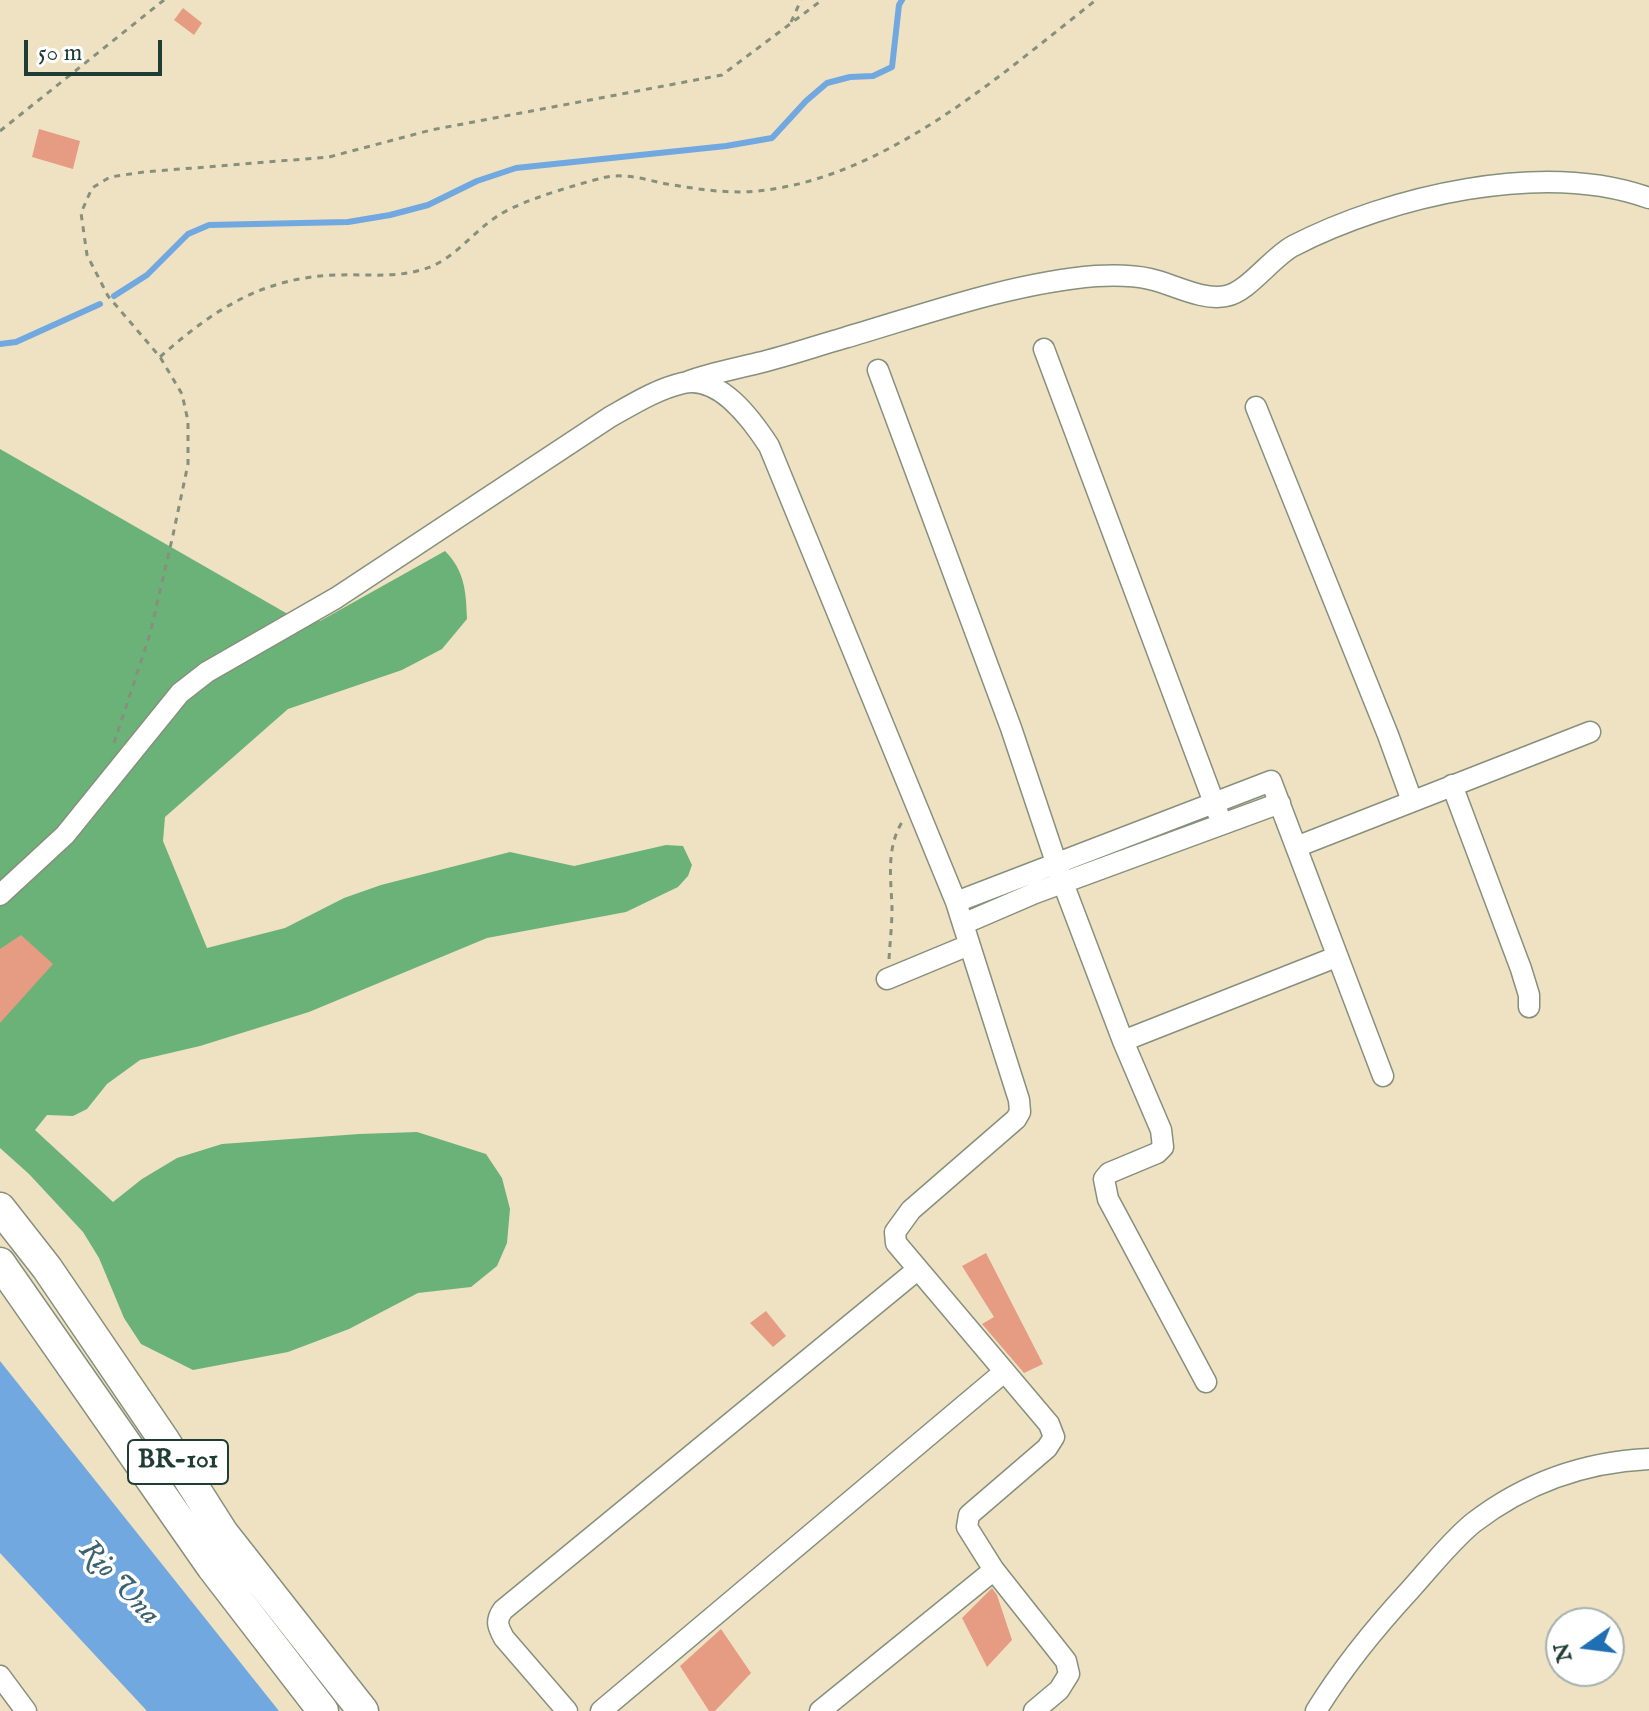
<!DOCTYPE html>
<style>
body{margin:0}
#map{position:relative;width:1649px;height:1711px;overflow:hidden;background:#eee2c3;font-family:"IM FELL English",serif}
canvas{display:block}
.north{position:absolute;left:1545px;top:1607px;width:80px;height:80px;box-sizing:border-box;background:#fff;border:2px solid #a5b1ae;border-radius:50%;rotate:256deg;font-size:22px;font-weight:700;line-height:32px;text-align:center;color:#1f3d34}
.north::after{content:'';display:block;margin:auto;width:28px;height:36px;background:#1f6fb2;clip-path:polygon(50% 0,100% 100%,50% 72%,0 100%)}
.scale{position:absolute;left:24px;top:40px;width:138px;height:36px;box-sizing:border-box;border:4px solid #1f3d34;border-top:0;padding-left:10px;font-size:24px;line-height:28px;white-space:nowrap;color:#1f3d34;-webkit-text-stroke:6px #fff;paint-order:stroke}
</style>
<div id="map">
<canvas width="1649" height="1711"></canvas>
<div class="north">N</div>
<div class="scale">50 m</div>
</div>
<script>
const context = document.querySelector('canvas').getContext('2d');
context.lineJoin = 'round';
function paint(path, color) {
  context.fillStyle = color;
  context.fill(path, 'evenodd');
}
function stroke(path, color, width, dash) {
  context.strokeStyle = color;
  context.lineWidth = width;
  context.lineCap = dash ? 'butt' : 'round';
  context.setLineDash(dash || []);
  context.stroke(path);
}
function label(font, color, halo, rows, align = 'center') {
  context.font = font + ' "IM FELL English",serif';
  context.lineWidth = 7;
  context.setLineDash([]);
  context.textBaseline = 'middle';
  context.strokeStyle = halo;
  context.fillStyle = color;
  for (const [text, x, y, turn = 0] of rows) {
    context.save();
    context.translate(x, y);
    context.rotate((+turn || 0) * Math.PI / 180);
    context.textAlign = isNaN(turn) ? turn : align;
    if (halo) context.strokeText(text, 0, 0);
    context.fillText(text, 0, 0);
    context.restore();
  }
}
const forest = new Path2D(`
 M0,449L286,613L320,621L445,551C465,571 466,592 467,619L442,649L402,670L288,709L165,817L163,841L207,948L285,928L344,898L381,885L510,852L574,866L666,845L683,846L692,865L688,876L678,887L626,912L487,938L309,1012L200,1046L140,1060L107,1084L87,1109L73,1116L47,1115L35,1130L113,1202L142,1179L177,1158L222,1144L359,1134L417,1132L486,1154L502,1178L510,1209L507,1243L497,1266L471,1287L418,1293L349,1329L288,1352L193,1370L141,1344L124,1318L99,1258L83,1232L29,1174L0,1148Z`);
const water = new Path2D(`
 M0,1361L279,1711H147L0,1553Z`);
const stream = new Path2D(`
 M114,296L147,275L188,234L209,225L348,222L390,215L428,205L477,181L516,168L726,146L772,138L806,101L827,83L850,77L873,76L892,67L899,5L902,0
 M0,344L16,342L100,304`);
const building = new Path2D(`
 M183,8L202,23L194,35L174,20Z
 M39,129L80,141L73,169L32,157Z
 M21,935L53,964L0,1023V949Z
 M986,1253L1043,1364L1024,1373L982,1324L994,1317L962,1266Z
 M766,1311L786,1336L773,1347L750,1323Z
 M992,1588L997,1595L1012,1640L987,1667L962,1618Z
 M721,1629L751,1673L715,1711H709L680,1666Z`);
const path = new Path2D(`
 M791,22L801,0
 M0,131L164,0
 M160,357C213,310 263,277 337,275C365,274 393,278 421,270C453,262 472,232 499,215C523,200 575,185 602,178C624,172 646,180 667,184C697,189 727,194 758,191C886,178 999,76 1096,0
 M114,743L150,634L173,535L188,464V421L182,394L160,357L108,296L87,255L81,213L92,188L110,177L144,172L329,157L431,130L722,75L822,0
 M889,959C890,942 892,925 892,908C891,878 886,849 902,822`);
const minor = new Path2D(`
 M1044,349L1222,824
 M878,370L1011,728L1063,883L1123,1041L1161,1130L1163,1147L1157,1153L1109,1173L1104,1179L1108,1199L1206,1382
 M687,382C710,373 734,369 758,363C787,356 816,346 844,338C926,314 1011,283 1096,276C1114,275 1133,275 1150,279C1173,284 1202,301 1226,296C1248,292 1271,258 1293,246C1390,196 1543,160 1649,198
 M1256,407L1388,735L1412,801
 M1452,785L1521,969L1529,995V1007
 M1296,847L1590,732
 M0,895L65,835L180,693L207,672L336,598L610,417C633,404 657,389 683,383C720,375 752,420 769,446L956,902L1019,1100L1020,1112L1016,1119L911,1210L895,1232L896,1243L1049,1424L1054,1437L1047,1448L969,1515L967,1527L994,1570L1066,1661L1069,1674L1059,1690L1034,1711
 M956,902L1271,781L1383,1076
 M963,924L1035,893L1280,803
 M887,979L969,945
 M1123,1041L1336,957
 M0,1676L26,1711
 M567,1711L504,1638C498,1627 495,1621 503,1610L917,1270
 M601,1711L1004,1372
 M820,1711L994,1570
 M1316,1711C1343,1667 1375,1628 1410,1590C1430,1568 1450,1542 1473,1523C1525,1483 1584,1462 1649,1459`);
const highway = new Path2D(`
 M0,1208L47,1268L164,1440L223,1533L363,1711
 M0,1263L212,1567L323,1711`);
const shields = [
 [178,1462,100]
];
const shieldNames = [
 ["BR-101",178,1462]
];
const waterNames = [
 ["Rio Una",118,1584,47]
];
paint(forest, '#6bb278');
paint(water, '#70a8df');
stroke(stream, '#70a8df', 6);
paint(building, '#e69c82');
stroke(minor, '#86907c', 23);
stroke(highway, '#86907c', 33);
stroke(path, '#86907c', 3, [6, 6]);
stroke(minor, '#fff', 20);
stroke(highway, '#fff', 30);
for (const [x, y, w] of shields) {
  const box = new Path2D();
  box.roundRect(x - w / 2, y - 22, w, 44, 6);
  context.fillStyle = '#fff';
  context.fill(box);
  stroke(box, '#1f3d34', 2);
}
label('bold 26px', '#1f3d34', null, shieldNames);
label('italic 30px', '#3b6270', '#fff', waterNames);
</script>
